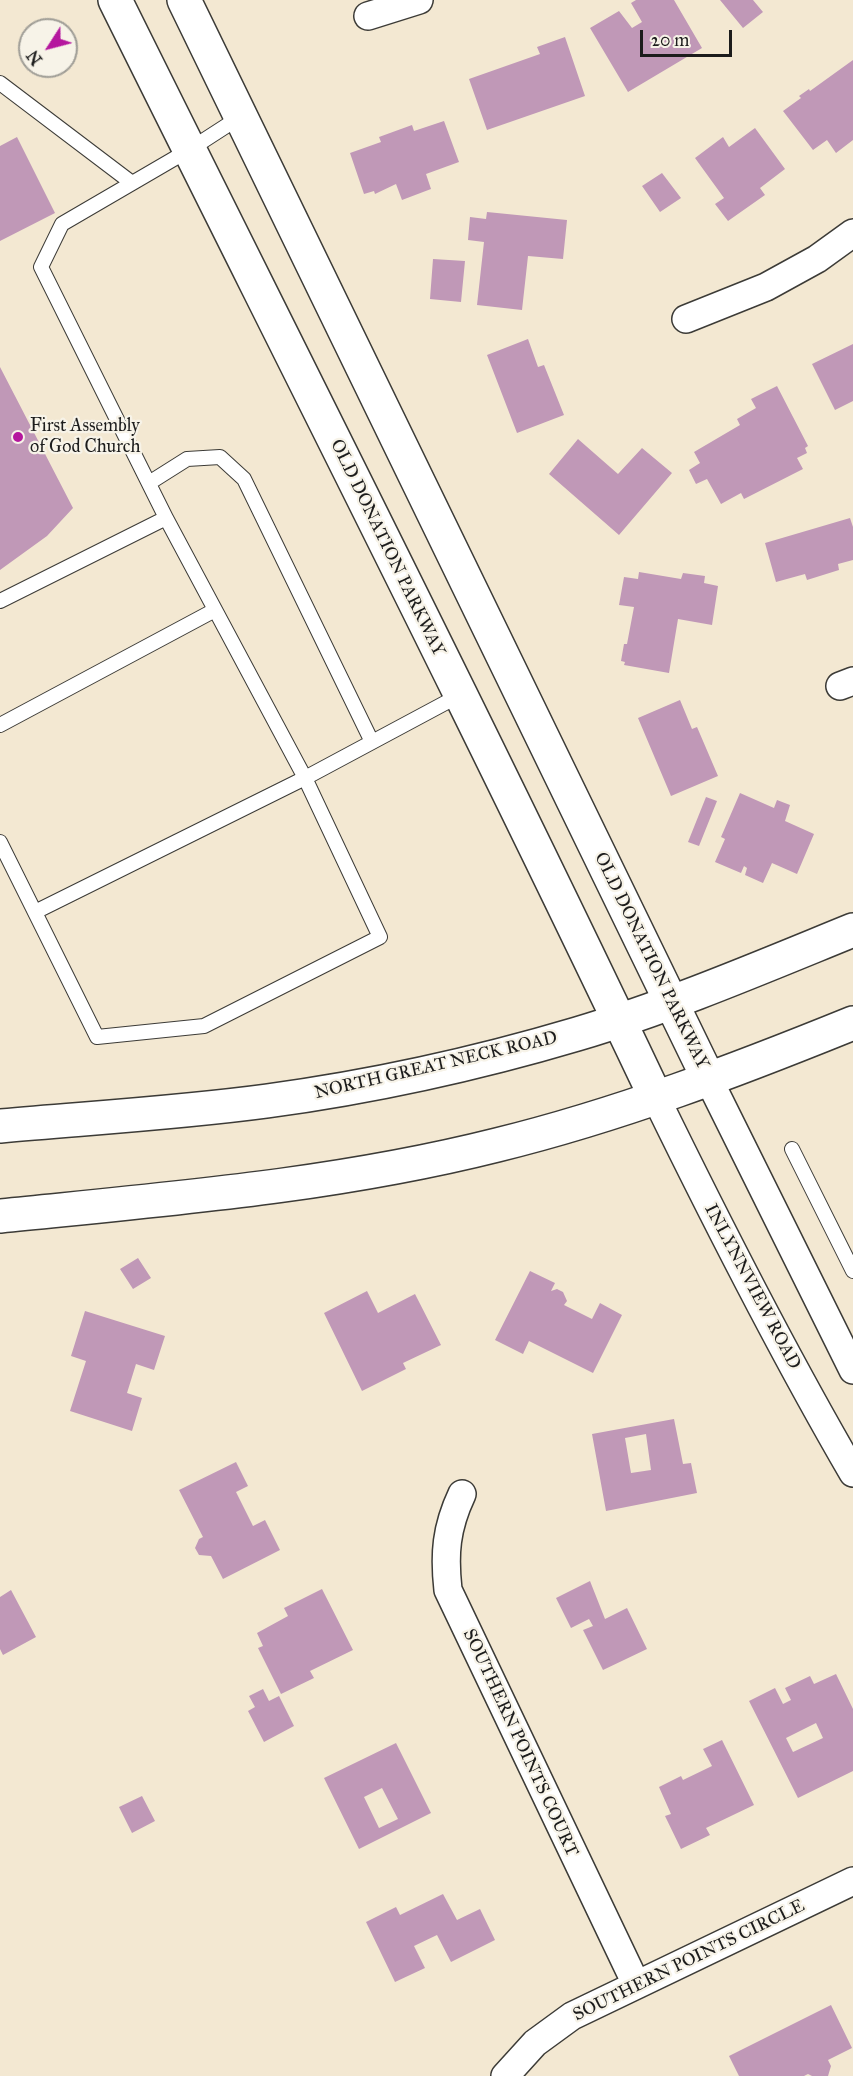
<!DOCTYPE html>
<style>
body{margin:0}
#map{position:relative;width:853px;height:2076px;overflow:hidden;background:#f3e8d2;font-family:"IM FELL Great Primer",serif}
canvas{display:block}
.north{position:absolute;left:18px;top:18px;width:60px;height:60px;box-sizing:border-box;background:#f7f3e8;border:2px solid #9f9d96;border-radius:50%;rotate:234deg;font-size:16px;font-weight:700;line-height:24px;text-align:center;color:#1c1c1c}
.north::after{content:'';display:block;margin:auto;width:21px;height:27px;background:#b5179e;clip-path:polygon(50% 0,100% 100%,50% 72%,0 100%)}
.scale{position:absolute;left:640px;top:30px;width:92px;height:27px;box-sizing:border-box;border:3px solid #1c1c1c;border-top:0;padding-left:8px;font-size:18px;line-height:21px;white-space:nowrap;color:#1c1c1c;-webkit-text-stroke:4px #f7f3e8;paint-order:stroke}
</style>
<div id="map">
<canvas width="853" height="2076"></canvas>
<div class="north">N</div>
<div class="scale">20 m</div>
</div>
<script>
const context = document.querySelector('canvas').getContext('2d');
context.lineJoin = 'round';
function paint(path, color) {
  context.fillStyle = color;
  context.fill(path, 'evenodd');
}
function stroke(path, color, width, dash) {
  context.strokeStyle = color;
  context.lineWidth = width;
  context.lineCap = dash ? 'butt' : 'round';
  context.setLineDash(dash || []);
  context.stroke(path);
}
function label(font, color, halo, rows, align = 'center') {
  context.font = font + ' "IM FELL Great Primer",serif';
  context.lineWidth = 4.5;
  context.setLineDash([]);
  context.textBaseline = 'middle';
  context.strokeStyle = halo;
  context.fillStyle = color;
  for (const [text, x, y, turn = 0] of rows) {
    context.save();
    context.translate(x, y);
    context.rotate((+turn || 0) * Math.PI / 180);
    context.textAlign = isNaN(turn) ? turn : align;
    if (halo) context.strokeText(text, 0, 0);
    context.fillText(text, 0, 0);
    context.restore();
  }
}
const building = new Path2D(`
 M636,0H674L702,48L628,92L590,28L619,11L632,28L642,22L631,3Z
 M720,0H753L763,12L743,28Z
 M565,37L585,96L487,130L469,79L540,54L537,47Z
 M853,60V140L836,153L827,140L813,150L783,111L801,98L799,96L809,89L810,91Z
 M444,121L459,162L426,174L431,189L402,200L396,184L375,194L374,191L364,194L350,153L381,142L379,137L412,125L414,131Z
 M755,128L785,169L760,188L765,195L728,221L715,204L724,198L695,158L723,137L729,147Z
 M17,137L55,213L0,241V146Z
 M662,173L681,198L660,212L642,186Z
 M487,212L567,220L563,259L528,256L522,310L477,305L484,242L468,240L470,217L486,219Z
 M433,259L465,261L461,302L430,299Z
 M528,339L538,367L544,365L564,415L517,433L487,355Z
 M853,344V401L835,410L812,364Z
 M0,367L73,508L47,536L0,570Z
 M777,386L808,446L805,448L807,453L797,458L803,469L744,499L741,493L721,504L707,479L696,484L689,470L700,463L694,452L740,425L737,419L756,408L751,399Z
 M578,439L618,474L642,448L672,473L619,535L549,474Z
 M850,518L853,527V560L838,564L839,570L807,580L805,574L776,582L765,543Z
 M639,572L681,579L683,573L705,576L704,583L718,586L712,625L678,619L669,673L624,665L625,662L621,661L624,644H627L634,607L619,605L624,577L638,579Z
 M680,700L692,729L697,727L718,776L671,796L638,718Z
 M740,793L774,808L777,800L790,805L785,821L814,834L797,874L772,863L763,883L745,875L747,868L744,866L741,873L715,862L725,839L721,837Z
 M706,797L717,801L699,846L688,842Z
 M138,1258L151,1278L133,1289L120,1269Z
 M530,1271L555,1283L551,1291L557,1289L563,1292L567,1301L564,1305L592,1319L600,1303L622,1315L593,1373L529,1341L523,1354L495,1340Z
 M367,1291L378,1313L415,1294L441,1345L403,1363L406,1369L362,1391L324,1313Z
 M85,1311L165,1336L154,1370L136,1364L127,1393L142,1398L132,1431L70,1411L86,1361L71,1356Z
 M674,1419L683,1464L691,1463L697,1493L606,1511L592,1434ZM646,1434L651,1470L631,1473L625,1438Z
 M236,1462L248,1486L236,1492L253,1526L265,1520L280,1550L223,1579L211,1556L199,1555L195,1548L199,1539L203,1537L179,1490Z
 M590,1581L605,1619L627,1608L647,1649L603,1670L583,1630L593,1626L589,1619L571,1628L556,1598Z
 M322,1589L353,1650L310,1671L314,1678L281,1694L258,1648L263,1646L257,1633L288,1616L284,1608Z
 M11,1590L36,1637L3,1655L0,1649V1597Z
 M836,1674L853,1709V1771L798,1798L749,1701L775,1688L783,1704L791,1700L785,1688L810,1676L814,1684ZM816,1723L823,1738L793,1752L786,1738Z
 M263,1689L269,1701L279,1696L294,1726L264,1742L248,1711L255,1707L249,1696Z
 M722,1740L754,1805L706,1828L710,1835L681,1849L665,1816L671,1814L659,1787L681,1776L683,1780L712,1766L703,1749Z
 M396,1743L431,1813L359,1849L324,1778ZM382,1788L398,1819L379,1828L364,1797Z
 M142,1796L155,1821L132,1833L119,1807Z
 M443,1894L457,1920L480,1909L495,1940L451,1962L437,1935L414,1946L425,1968L395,1982L366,1922L396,1907L400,1915Z
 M831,2005L852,2048L828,2060L831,2066L828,2076H812L808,2074L804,2076H739L729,2056Z`);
const service = new Path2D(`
 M0,83L132,183
 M149,483L187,459L220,457L244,479L372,742
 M0,601L166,518L41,267L62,224L189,150L240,117
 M0,725L215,610
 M0,842L97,1037L204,1026L380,937L305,778L460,695
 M35,912L305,778L166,518
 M792,1149L853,1271`);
const minor = new Path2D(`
 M368,16L419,0
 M686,319L766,287L817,259L853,233
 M840,686L853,681
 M709,1080L853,1370
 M656,1098C718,1225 782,1351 853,1473
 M462,1494C446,1528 444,1554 448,1590L636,1984
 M505,2076L535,2043L572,2016L853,1881`);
const tertiary = new Path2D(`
 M115,0C296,365 481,729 656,1098
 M184,0L709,1080`);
const primary = new Path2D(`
 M0,1126C89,1118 178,1113 267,1101C371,1087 476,1064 577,1034C671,1006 762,967 853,930
 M0,1216C167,1199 334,1186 497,1145C619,1115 737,1070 853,1023`);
const markers = [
 [18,437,6,"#b5179e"]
];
const poiNames = [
 ["First Assembly",30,427],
 ["of God Church",30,448]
];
const streetNames = [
 ["OLD DONATION PARKWAY",387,548,64],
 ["OLD DONATION PARKWAY",651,961,64],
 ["NORTH GREAT NECK ROAD",436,1066,-13],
 ["INLYNNVIEW ROAD",752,1287,62],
 ["SOUTHERN POINTS COURT",520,1743,65],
 ["SOUTHERN POINTS CIRCLE",689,1961,-26]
];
paint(building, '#c098b7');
stroke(service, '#3c3b37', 16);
stroke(minor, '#3c3b37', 30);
stroke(tertiary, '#3c3b37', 36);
stroke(primary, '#3c3b37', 36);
stroke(service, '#fff', 14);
stroke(minor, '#fff', 27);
stroke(tertiary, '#fff', 33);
stroke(primary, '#fff', 33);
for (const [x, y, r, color] of markers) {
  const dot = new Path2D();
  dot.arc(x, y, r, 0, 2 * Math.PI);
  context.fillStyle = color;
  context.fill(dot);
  stroke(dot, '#f7f3e8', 2);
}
label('18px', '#1c1c1c', '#f7f3e8', poiNames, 'left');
label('18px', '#1c1c1c', '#f7f3e8', streetNames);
</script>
